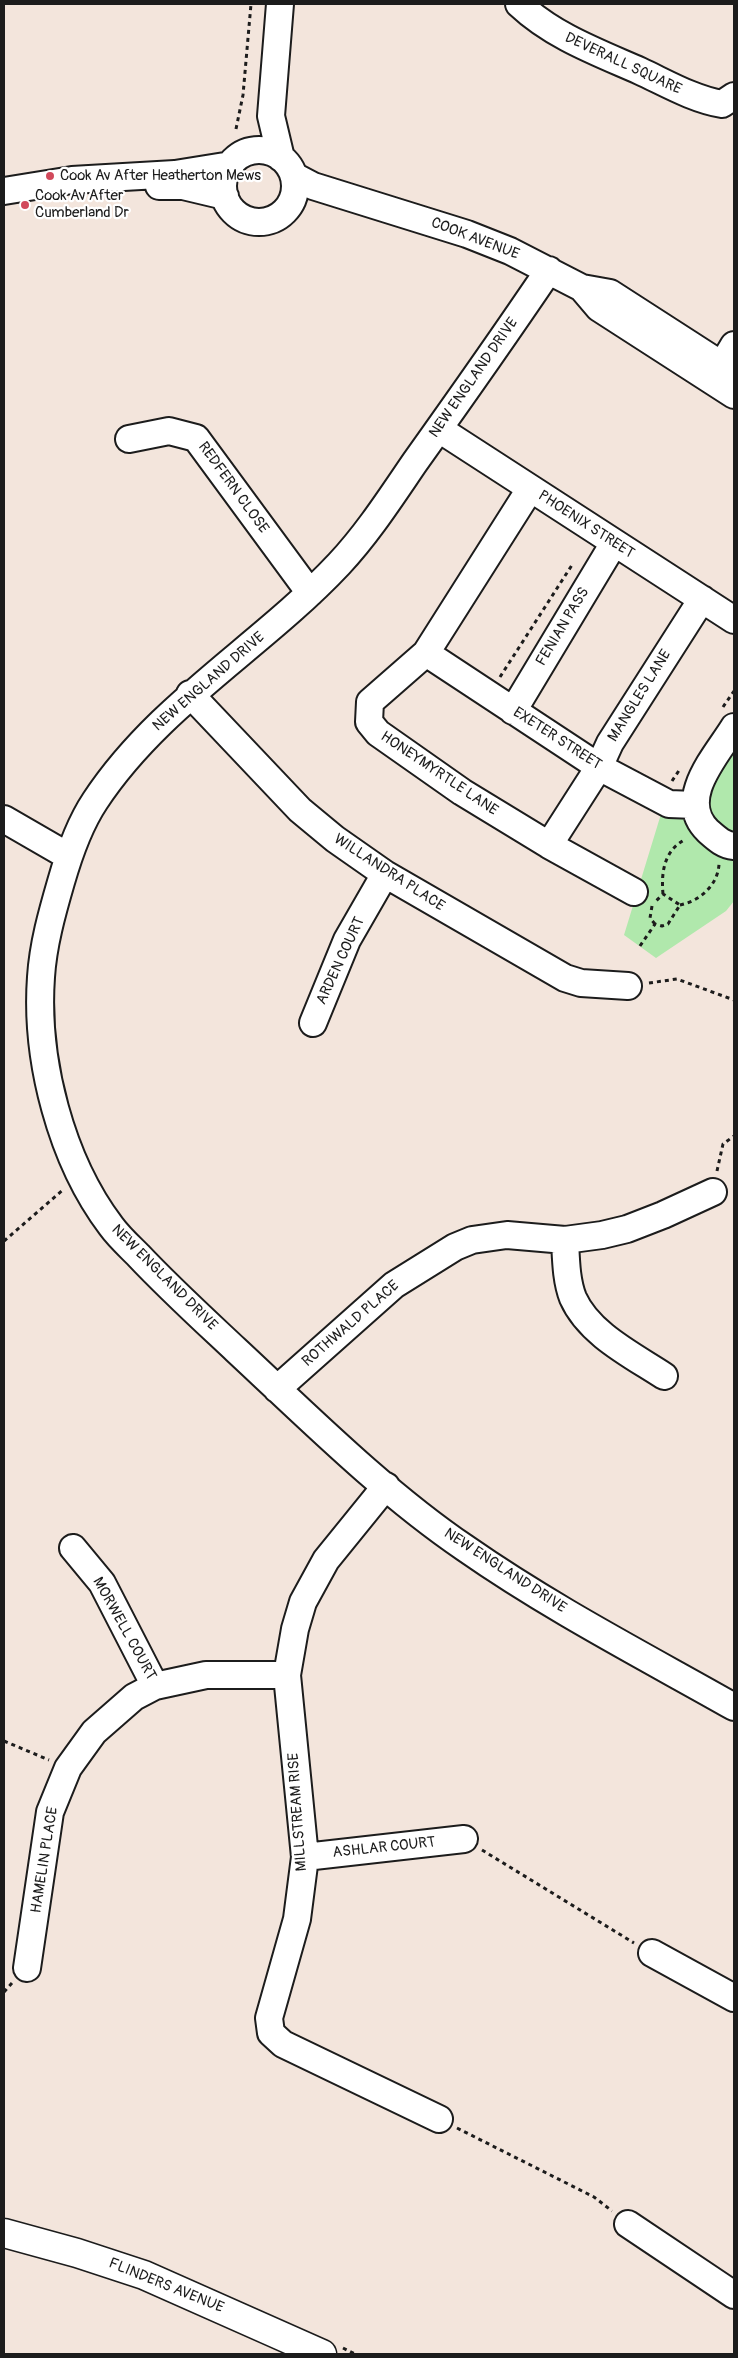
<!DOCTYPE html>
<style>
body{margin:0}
#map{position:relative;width:738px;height:2358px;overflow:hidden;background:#f3e5dc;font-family:Pangolin,sans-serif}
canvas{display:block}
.frame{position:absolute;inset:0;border:5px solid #1c1c1c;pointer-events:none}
</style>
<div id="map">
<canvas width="738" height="2358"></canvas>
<div class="frame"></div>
</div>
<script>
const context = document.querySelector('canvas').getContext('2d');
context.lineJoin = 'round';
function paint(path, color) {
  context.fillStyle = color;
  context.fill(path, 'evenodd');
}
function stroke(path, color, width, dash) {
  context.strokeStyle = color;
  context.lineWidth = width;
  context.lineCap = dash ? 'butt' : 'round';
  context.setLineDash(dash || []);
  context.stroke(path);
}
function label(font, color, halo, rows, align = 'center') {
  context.font = font + ' Pangolin,sans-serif';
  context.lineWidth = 4.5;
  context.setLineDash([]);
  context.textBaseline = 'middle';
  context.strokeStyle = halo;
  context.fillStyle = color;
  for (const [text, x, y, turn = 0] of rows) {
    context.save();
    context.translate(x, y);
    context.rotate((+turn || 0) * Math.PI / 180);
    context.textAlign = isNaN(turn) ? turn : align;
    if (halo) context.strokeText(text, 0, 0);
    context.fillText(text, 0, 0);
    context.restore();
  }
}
const green = new Path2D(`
 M734,744V837L718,829L702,793Z
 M661,814L681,817L730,855L734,863V901L726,911L656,958L624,935Z`);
const path = new Path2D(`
 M236,129L243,95L251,4
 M500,677L572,565
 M723,707L734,691
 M672,781L680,769
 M663,894C661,872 664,850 686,839
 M680,905C700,901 718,885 719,864
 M652,906L650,918L655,924
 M640,946L655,924L662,926L668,924L680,905L663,894L656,901
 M649,983L677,979L734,1000
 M717,1171L723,1144L734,1136
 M4,1241L64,1189
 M4,1741L49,1760
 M482,1850L634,1943
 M4,1992L12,1983
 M457,2128L594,2197L612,2211
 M343,2348L355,2354`);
const minor = new Path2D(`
 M280,4L271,116L281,158
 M519,4C553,36 597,52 640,71C666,83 693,99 722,104L734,96
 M223 186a36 36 0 1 1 72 0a36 36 0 1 1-72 0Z
 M294,176L313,186L467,234L510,251L582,288L610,293L734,373
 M159,186H183L225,196
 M4,191L72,180L175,174L231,165
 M549,270C505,335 460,399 415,462C391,497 368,533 339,564C261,647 158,705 95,801C79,825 69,854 61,882C52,913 43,945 41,977C35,1060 61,1160 111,1226C119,1237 129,1246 138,1255C169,1288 203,1319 236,1350C308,1417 384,1493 465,1548C551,1608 644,1656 734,1707
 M582,288L599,308L734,395
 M713,380L734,345
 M439,429L734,620
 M129,439L169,431L196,438L310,593
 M530,489L426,653L370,702L369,722L378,733L462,792L549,845L634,892
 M426,653L599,767L669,804L695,805
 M190,694L300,810L335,839L385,874L565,978L581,983L628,986
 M513,711L614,543
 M734,727C717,755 675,799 708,831C716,838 723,845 734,846
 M4,819L68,856
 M549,845L599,767L610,743L702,599
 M313,1023L347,940L385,874
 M565,1240C566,1259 566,1280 573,1298C589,1334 632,1355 664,1376
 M277,1389L394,1285L455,1247L472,1240L507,1235L565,1240L602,1235L627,1229L663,1215L713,1192
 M386,1486L326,1560L303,1602L295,1629L287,1675L305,1857L297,1919L269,2018L271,2033L283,2044L439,2119
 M73,1548L102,1583L155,1686
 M305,1857L464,1839
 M652,1953L734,1998
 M27,1968L50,1812L68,1768L94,1732L134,1697L155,1686L206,1675H287
 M628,2224L734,2295`);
const major = new Path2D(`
 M4,2233L77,2253L144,2275L322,2354`);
const markers = [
 [50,176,5,"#d1495b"],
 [25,205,5,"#d1495b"]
];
const streetNames = [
 ["DEVERALL SQUARE",623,64,25],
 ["COOK AVENUE",475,239,21],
 ["NEW ENGLAND DRIVE",474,378,-55],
 ["REDFERN CLOSE",233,488,54],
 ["PHOENIX STREET",586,525,33],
 ["FENIAN PASS",563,627,-59],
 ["NEW ENGLAND DRIVE",209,682,-41],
 ["MANGLES LANE",640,696,-58],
 ["EXETER STREET",557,739,33],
 ["HONEYMYRTLE LANE",439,774,34],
 ["WILLANDRA PLACE",389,873,33],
 ["ARDEN COURT",341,961,-65],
 ["NEW ENGLAND DRIVE",164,1278,45],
 ["ROTHWALD PLACE",351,1324,-41],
 ["NEW ENGLAND DRIVE",505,1571,33],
 ["MORWELL COURT",124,1629,61],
 ["MILLSTREAM RISE",298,1812,-94],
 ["ASHLAR COURT",384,1848,-6],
 ["HAMELIN PLACE",45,1860,-81],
 ["FLINDERS AVENUE",166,2286,22]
];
const poiNames = [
 ["Cook Av After Heatherton Mews",60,176],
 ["Cook Av After",35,196],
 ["Cumberland Dr",35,213]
];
paint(green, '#b0e8ac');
stroke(minor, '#1c1c1c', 30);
stroke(major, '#1c1c1c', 31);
stroke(path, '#1c1c1c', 3, [4, 4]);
stroke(minor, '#fff', 26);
stroke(major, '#fff', 28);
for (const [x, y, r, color] of markers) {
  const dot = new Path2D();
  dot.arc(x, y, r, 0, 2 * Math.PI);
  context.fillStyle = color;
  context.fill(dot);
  stroke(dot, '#fff', 2);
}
label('15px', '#1c1c1c', '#fff', streetNames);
label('15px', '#1c1c1c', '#fff', poiNames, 'left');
</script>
